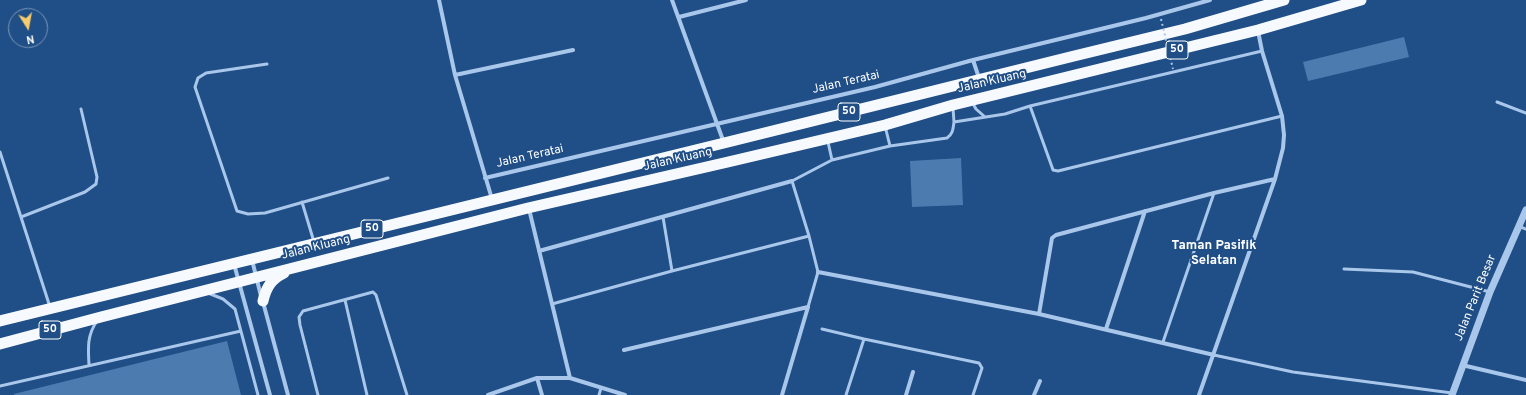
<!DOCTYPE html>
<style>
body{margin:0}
#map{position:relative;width:1526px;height:395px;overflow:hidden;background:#204e86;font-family:Overpass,sans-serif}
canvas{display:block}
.north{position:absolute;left:8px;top:8px;width:40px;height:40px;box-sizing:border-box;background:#204e86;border:1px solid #7995b6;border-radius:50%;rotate:169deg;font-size:11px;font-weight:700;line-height:16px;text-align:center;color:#fff}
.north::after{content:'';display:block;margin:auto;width:14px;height:18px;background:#f7cc69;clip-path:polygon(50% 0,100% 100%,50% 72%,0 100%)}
</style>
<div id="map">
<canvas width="1526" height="395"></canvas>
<div class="north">N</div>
</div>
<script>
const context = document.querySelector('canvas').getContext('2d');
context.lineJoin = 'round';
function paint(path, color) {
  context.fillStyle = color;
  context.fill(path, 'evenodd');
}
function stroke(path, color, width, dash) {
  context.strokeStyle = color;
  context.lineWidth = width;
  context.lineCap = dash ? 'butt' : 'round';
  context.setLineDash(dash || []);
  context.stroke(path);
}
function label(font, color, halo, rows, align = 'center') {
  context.font = font + ' Overpass,sans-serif';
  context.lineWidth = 4;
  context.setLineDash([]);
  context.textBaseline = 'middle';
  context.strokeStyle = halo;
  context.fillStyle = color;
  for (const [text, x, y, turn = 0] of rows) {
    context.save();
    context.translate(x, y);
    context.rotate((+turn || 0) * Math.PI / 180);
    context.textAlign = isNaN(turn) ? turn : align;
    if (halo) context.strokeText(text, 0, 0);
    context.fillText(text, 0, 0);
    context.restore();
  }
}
const building = new Path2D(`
 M1404,37L1409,57L1308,81L1303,62Z
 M961,158L963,205L912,207L910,161Z
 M227,341L241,395H14V394Z`);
const service = new Path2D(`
 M267,64L206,73L198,78L195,87L237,211L248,214L265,213L388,178
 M972,102L976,109L985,117
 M1497,102L1526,113
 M1030,106L1052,167L1053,170L1058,171L1282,116
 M953,108L954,122
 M885,126L890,146
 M828,142L832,160
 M0,152L50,307
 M302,202L314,242
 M21,217L85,192L96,184L97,177L81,109
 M663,217L672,271
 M1518,226L1526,229
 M1344,269L1413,272L1490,292
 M208,293L223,299L235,309L258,395
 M345,300L367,395
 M552,304L672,271L809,236
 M808,307L818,272L809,236L792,181L832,160L890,146L947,138C953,134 953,129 954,122L1005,114L1030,106L1262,51
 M822,329L864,339L979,363L982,368L973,395
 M1163,342L1214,193
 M1214,355L1293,372L1452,393
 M89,365C88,348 87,335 97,321
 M0,386L241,331
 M318,395L300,325L299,317L303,311L373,292L376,295L407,395
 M599,395L601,388
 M846,395L864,339`);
const minor = new Path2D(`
 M439,0L455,75L492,199
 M672,0L724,143
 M679,17L746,0
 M973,60L979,78
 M455,75L573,50
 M485,178L875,87L973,60L1146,18L1210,0
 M529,209L570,378
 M539,251L792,181
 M252,260L261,296
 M234,264L270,395
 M818,272L1039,314L1214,355
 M263,302L288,395
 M1039,314L1052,238L1056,235L1214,193L1275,179
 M1106,329L1145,211
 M624,350L808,307L782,395
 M1462,365L1526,380
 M537,378L542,395
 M488,395L537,378H570L625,395
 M906,395L913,372
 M1034,395L1040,381
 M1199,395L1275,179L1283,148L1284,135L1282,116L1262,51L1258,31`);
const tertiary = new Path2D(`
 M1452,395L1490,292L1526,210`);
const trunk = new Path2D(`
 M263,301C266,288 271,279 284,273
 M0,321L724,143L1070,57L1185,29L1284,0
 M0,344L101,317L528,208L728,162L885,125L953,105L1258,30L1361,0`);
const pathBridge = new Path2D(`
 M1161,19L1173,69`);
const shields = [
 [1177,50,22],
 [849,112,22],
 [372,229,22],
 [50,330,22]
];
const shieldNames = [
 ["50",1177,50],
 ["50",849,112],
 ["50",372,229],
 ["50",50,330]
];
const streetNames = [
 ["Jalan Kluang",992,82,-13],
 ["Jalan Teratai",846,83,-13],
 ["Jalan Teratai",530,157,-13],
 ["Jalan Kluang",678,160,-13],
 ["Jalan Kluang",316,248,-14],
 ["Jalan Parit Besar",1476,298,-68]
];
const neighbourhoodNames = [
 ["Taman Pasifik",1214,246],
 ["Selatan",1214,261]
];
paint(building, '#4c7bb0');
stroke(service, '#a9c7ea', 3);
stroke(minor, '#a9c7ea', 4);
stroke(tertiary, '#a9c7ea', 7);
stroke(trunk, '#f6fafe', 11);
stroke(pathBridge, '#a9c7ea', 2, [2, 3]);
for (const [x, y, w] of shields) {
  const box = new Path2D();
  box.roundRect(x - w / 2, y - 9, w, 18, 3);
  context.fillStyle = '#204e86';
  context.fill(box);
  stroke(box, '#fff', 1);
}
label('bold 11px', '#fff', null, shieldNames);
label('12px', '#fff', '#204e86', streetNames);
label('bold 13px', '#fff', '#204e86', neighbourhoodNames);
</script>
